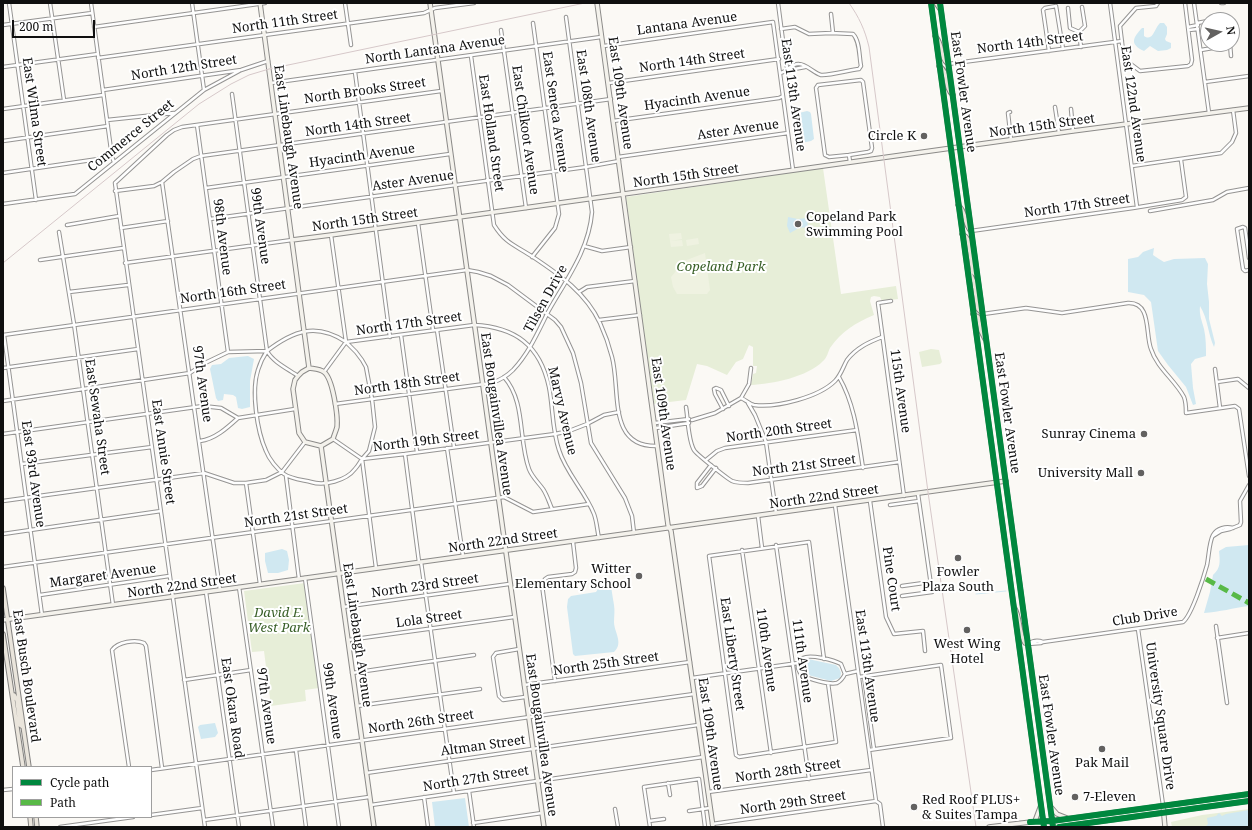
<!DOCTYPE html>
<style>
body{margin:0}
#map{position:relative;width:1252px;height:830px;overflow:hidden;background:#fbf9f5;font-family:"Noto Serif",serif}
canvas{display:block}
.frame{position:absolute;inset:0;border:4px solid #0f0f0f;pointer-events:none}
.legend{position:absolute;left:12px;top:766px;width:140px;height:52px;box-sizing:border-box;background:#fff;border:1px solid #9f9f9f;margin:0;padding:5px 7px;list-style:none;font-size:12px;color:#0f0f0f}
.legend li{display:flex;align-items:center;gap:8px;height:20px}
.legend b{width:20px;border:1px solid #9f9f9f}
.north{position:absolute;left:1200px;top:12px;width:40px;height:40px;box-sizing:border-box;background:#fff;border:1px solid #9f9f9f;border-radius:50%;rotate:82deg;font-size:11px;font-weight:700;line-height:16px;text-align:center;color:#0f0f0f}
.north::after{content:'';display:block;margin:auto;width:14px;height:18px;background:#626160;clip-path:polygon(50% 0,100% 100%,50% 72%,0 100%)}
.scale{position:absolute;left:12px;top:20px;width:83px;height:18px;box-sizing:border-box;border:2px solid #0f0f0f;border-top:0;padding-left:5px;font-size:12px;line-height:14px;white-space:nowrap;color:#0f0f0f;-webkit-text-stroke:3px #fff;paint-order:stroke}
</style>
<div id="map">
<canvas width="1252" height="830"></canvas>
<div class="frame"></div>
<ul class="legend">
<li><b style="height:5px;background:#00873e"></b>Cycle path</li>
<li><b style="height:5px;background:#58b947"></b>Path</li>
</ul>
<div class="north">N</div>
<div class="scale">200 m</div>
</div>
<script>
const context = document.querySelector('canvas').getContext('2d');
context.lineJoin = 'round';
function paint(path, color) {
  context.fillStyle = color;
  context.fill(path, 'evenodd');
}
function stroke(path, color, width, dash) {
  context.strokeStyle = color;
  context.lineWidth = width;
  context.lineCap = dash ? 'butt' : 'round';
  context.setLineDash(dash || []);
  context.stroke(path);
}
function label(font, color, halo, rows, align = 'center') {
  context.font = font + ' "Noto Serif",serif';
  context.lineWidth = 4;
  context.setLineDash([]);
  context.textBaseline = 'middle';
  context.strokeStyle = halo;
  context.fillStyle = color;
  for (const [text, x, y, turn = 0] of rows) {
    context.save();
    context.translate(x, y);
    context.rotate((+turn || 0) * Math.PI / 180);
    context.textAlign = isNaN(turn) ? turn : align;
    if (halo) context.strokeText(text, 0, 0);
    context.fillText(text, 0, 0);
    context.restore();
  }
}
const green = new Path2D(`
 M823,168L841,294L896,286L898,299L882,301L880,297L874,296L871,297L870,301L874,315C855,323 842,331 830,348C828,352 827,358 823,361C808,377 772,384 751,385L753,374L756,373L757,366H753V347L749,345L743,359L736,362L727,375L707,366L697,364L686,400L653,404L626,197Z
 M931,349L939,350L942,362L940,364L922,367L919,352Z
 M305,583L319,688L305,690L306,701L271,706L264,651L252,652L244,591Z
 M1249,809V827H1172L1171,822L1202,815Z`);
const pitch = new Path2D(`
 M681,233L682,239L670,241L669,234Z
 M698,238L699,244L687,246L686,240Z
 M682,240L683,246L671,247L670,241Z
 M705,253L710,290L707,294H677L673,287L671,277L684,261Z`);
const water = new Path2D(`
 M1160,23H1164L1167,27V34L1165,39L1166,41L1171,43V48L1167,50L1158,51L1150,46L1144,51C1129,44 1133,38 1142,28H1144V36C1153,42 1154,29 1160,23Z
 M807,111L810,112L811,114L814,139L811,141L801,143L799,141L795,114Z
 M788,217L798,219L807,218L808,227L799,228L790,233L787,226Z
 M1154,248L1153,255L1159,259L1164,262L1174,259L1205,258L1208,264L1207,284L1209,302V319L1215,343L1214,347C1208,334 1208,319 1200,306C1199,315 1202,321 1204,329C1206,338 1206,347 1206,356L1195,359L1191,364L1193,388L1196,404L1193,405L1186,387L1168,365L1158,351L1151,302L1144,295L1128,292V259L1138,257L1143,252Z
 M248,356L254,359L250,381V407L242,409L238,408L236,397L233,395L224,394L223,400L218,401L216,398L210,369L212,365L221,364L229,358Z
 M1249,545V606C1233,608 1220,612 1204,613L1210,592L1213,575C1221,568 1220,561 1219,551L1226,547Z
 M282,549L287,551L289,560L288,570L278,573H268L265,561V553Z
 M602,583H609L611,586C612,593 613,599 614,605C615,611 614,616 614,622C614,632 624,643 614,652L575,656L573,654L567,607L568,599L571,596L596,592Z
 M808,659L836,665L839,668L841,673L840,678L831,681L808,675L803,667L804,663Z
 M215,723L218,733L215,737L201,739L198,727L200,725Z
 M465,798L469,827H435L432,802Z
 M1249,810V827H1205L1208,824L1207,818L1216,816L1219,813L1222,816L1226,814Z`);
const stream = new Path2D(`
 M976,594L1006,591`);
const street = new Path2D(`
 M9,3L36,200
 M50,3L64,100
 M91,3L112,157L114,162
 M192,3L204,90
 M345,3L351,45
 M778,3L786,64L788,70
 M1110,3L1137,207
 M1158,3L1156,6L1136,8L1120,26L1124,59L1140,71L1188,66L1191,64L1192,60L1185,3
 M1194,3L1209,113
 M1221,3H1224
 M1068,8L1070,28L1079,32
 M831,14L833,33
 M1197,23L1208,21
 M3,25L92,13
 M94,27L265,3
 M1188,27L1198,25
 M501,30L526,208
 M1189,30L1198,29
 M1048,42L1062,40
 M1230,44L1231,56
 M604,46L773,22L793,170
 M1081,47L1079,32L1085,26L1082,7
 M1201,50L1230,45
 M1049,51L1043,10L1045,8L1056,6L1063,49
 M471,56L494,225C506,244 515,245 533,257C560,275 586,293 600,323C605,334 609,345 612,357C621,391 607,447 657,446
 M98,58L424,13L435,8L474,3
 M948,64L1122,41
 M3,67L98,54
 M789,70L805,67
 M355,72L390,337
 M780,73C788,72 791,63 799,64C806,64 814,73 821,75C828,76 850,70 859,69L861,66C859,56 860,41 853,34L831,33L809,34L795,27L781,29
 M1205,82L1249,76
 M271,83L601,37
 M609,83L779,59
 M103,90L241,70L268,61
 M232,94L267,351C263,357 260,363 258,370C251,391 257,431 266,451C269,459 277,469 284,474C291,479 303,480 311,482C324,486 346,481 355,469C358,466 360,462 362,459
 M1055,107L1059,133
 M3,109L103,95
 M1071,109L1073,131
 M1010,112L1008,113L1011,140
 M107,120L174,113
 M613,121L779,98L783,96
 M197,125L228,352
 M3,141L108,126
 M849,155L829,157L825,155L816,88L818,85L861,80L863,82L872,148L871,151L868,152L849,155L850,162
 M618,157L788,133
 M1132,166L1221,153L1232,142L1236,133L1233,110
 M3,173L112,157
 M162,182L220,590
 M206,188L450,154
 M115,191L154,186L162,182L174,172L193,159L201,156L611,99
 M3,204L75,194L204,90L241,70
 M1150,211L1213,200L1227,192L1249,188
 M210,219L586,167L619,161
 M418,223L433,330
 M67,225L119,216
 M121,228L168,221
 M971,231L1133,208L1182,200L1186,197L1181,160
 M59,232L74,324L113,605
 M331,235L346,342L356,352L362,360L366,367L372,399L375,427L369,451L362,459L376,568
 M584,246L602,251L631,247
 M1249,249L1248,250L1245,228L1243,227L1237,229L1243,269L1245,271L1249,270
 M1248,250L1249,258
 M532,257L555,228L559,214L533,23
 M40,260L123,248
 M125,263L292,240
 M69,292L128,285
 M579,292L587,287L635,281
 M891,301L878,303L904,496
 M983,314L1026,308L1062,313L1128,303C1152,302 1145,334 1151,349C1157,368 1175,380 1184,397C1186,402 1186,408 1186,413L1235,406L1239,409L1249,476
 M599,320L640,315
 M437,330L454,447
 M3,335L467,270L478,272L491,276L508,285L555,320L561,327L573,353L581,383L591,443L625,498L632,516L634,533
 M4,335L42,615
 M401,335L417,452
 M267,351C293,331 316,322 346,342L474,325C515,327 540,345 549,387C553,407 552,430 559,450C566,473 585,491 594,514C597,522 597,530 599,538
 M267,351C273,362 288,369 298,376
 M3,368L138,349
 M1215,369L1220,408
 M324,372L346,342
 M504,377C526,402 518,439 529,469C532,477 538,482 543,489C547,495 549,502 552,509
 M839,377C855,405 858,436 863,468
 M1217,382L1238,379L1249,388
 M741,398L749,384L751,368
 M3,401L190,373L205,363L228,352L267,351
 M748,403L755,415L766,442L776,513
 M335,404L492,383C500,380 507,376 513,370C529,353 538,332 548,312C566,280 589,250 592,212L566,17
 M686,407C688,418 688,440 694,450C696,454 728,479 732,481C737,483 742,483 748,483L899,462
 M723,409L715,394L714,389L716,388L721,390L729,406
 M692,420L715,413L741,398C746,400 749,404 754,405C777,408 819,397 835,381C841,375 843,367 847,360C856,348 869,342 882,337
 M655,423L689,419
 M656,428L689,423
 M3,434L203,406L221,408L238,418L295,409
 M333,439L362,459L405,454L555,434L569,431L587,424L604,415L619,412
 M200,441C215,439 227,428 238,418
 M447,448L463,556
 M405,454L419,562
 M706,460L717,451L725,448L857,430
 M22,464L152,447
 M711,465L697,483V488L702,486L716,468
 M286,476L299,579
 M246,483L260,584
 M3,501L204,473L234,483H246L266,480L282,472L305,442
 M870,501L886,617L894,634L923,631L925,651
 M835,505L876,801L880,804L883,827
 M890,505L919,501
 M758,516L762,548
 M3,534L161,511
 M1213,536L1221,531L1230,529L1240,525L1241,522L1240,501L1249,485
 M776,545L809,779
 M742,550L771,753
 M421,562L454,793
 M3,567L504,497L533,512L589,504
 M305,578L339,827
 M902,586L931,582
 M239,587L273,827
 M206,592L239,827
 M40,595L169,576
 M902,596L932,592L918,494
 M343,607L509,584
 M1216,626L1227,703
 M1138,629L1163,805
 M1217,638L1249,633
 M348,640L514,617
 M1028,644L1041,643L1043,642L1183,622C1192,615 1204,576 1207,565C1209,555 1209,543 1213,535C1217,528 1226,526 1233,528
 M1028,644C1032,641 1038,640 1043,642
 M519,649L496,653L493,657L499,696L503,700L525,697
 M824,659L809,542L709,556L736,755L739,757L836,742L828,683
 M798,663V668L801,675C809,679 829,685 837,683C841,681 843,678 845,674L858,671
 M352,673L474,655
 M864,676L874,749
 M859,677L941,665L951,738L869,750
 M692,678L798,663C800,662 801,660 803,658C810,654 834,660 841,664L845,674
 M184,680L251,670
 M555,681L542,585L545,579L548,577L572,574L575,572L576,568L573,542
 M524,685L690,662
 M357,706L480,689
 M296,750L306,827
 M129,767L112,650C118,642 135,639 144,643L146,646L162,768
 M151,770L694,694
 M366,773L698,725
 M668,783L670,795
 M3,790L13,789
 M469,791L474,827
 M708,792L871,770
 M424,797L428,827
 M371,805L703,757
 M615,809L618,827
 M689,811L710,808
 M151,815L202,808
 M204,820L369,797
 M649,821L664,819
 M473,823L542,813
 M712,824L876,801
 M60,827L133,817
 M205,827L115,183L167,135L174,130L182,127L441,91
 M650,827L644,787L699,779L705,827`);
const secondary = new Path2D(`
 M260,3L309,368
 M430,3L544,827
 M597,3L668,525L671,531L713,827
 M292,240L331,235L1073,131L1249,108
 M309,368L302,372L298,376L295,380L293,389L299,433L305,442L321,446
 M309,368C315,369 320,369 324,372C333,379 338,416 337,427C336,431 334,435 333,439L321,446
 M321,446L374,827
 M3,620L1006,481
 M1163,805L1165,827
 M1050,806L1057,814L1067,818
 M1035,821L1041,805
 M989,827L1039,821H1052L1249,794
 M1059,827L1249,801`);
const primary = new Path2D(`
 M931,3L1044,827
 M936,3L940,9
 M940,3L1053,827
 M935,36C944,44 939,57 948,64
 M939,66C950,72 943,87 953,95
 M958,205C967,212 963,223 971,231
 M962,234L966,237L968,240L973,272L977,276
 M968,269L974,282L978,309L983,314
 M973,314L978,317L981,331L985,339
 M3,588L29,767
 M1014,607C1021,618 1018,632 1025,643L1028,644
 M3,634L23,767
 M14,695L17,700L20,725L23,727
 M30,817L31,827
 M36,817L37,827`);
const rail = new Path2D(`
 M849,3C859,17 865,30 869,47L928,492L976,827
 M3,263L199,104L231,84L249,75L269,69L585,3`);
const quiet = new Path2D(`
 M1206,579L1249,603`);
const cycleway = new Path2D(`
 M931,3L1044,827
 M940,3L1053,827
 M1030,822L1052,821L1249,794
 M1059,827L1249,801`);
const markers = [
 [924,136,4,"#626160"],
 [798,224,4,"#626160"],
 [1144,434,4,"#626160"],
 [1141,473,4,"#626160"],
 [958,558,4,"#626160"],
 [639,576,4,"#626160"],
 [967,630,4,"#626160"],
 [1102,749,4,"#626160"],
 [1075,797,4,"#626160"],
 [914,807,4,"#626160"]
];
const streetNames = [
 ["North 11th Street",285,22,-8],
 ["Lantana Avenue",687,24,-8],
 ["North 14th Street",1030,43,-7],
 ["North Lantana Avenue",435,50,-8],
 ["North 14th Street",692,61,-8],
 ["North 12th Street",184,68,-9],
 ["North Brooks Street",365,91,-8],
 ["East Fowler Avenue",963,92,82],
 ["East 109th Avenue",620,93,82],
 ["East 113th Avenue",793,95,82],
 ["Hyacinth Avenue",697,99,-8],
 ["East 122nd Avenue",1133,104,82],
 ["East 108th Avenue",588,106,82],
 ["East Wilma Street",34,112,82],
 ["East Seneca Avenue",555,112,82],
 ["North 14th Street",358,125,-8],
 ["North 15th Street",1042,126,-8],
 ["East Chilkoot Avenue",525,130,82],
 ["Aster Avenue",738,130,-8],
 ["East Holland Street",491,133,82],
 ["Commerce Street",131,136,-39],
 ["East Linebaugh Avenue",288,137,82],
 ["Hyacinth Avenue",362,156,-8],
 ["North 15th Street",686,176,-8],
 ["Aster Avenue",413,181,-8],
 ["North 17th Street",1077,206,-8],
 ["North 15th Street",365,220,-8],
 ["99th Avenue",260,226,82],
 ["98th Avenue",222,237,83],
 ["North 16th Street",233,292,-8],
 ["Tilsen Drive",546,299,-61],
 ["North 17th Street",409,324,-8],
 ["97th Avenue",202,384,82],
 ["North 18th Street",407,384,-8],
 ["115th Avenue",900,391,82],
 ["Marvy Avenue",562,411,77],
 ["East Fowler Avenue",1007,413,82],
 ["East Bougainvillea Avenue",496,414,82],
 ["East 109th Avenue",663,414,82],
 ["East Sewaha Street",97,417,82],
 ["North 20th Street",779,431,-8],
 ["North 19th Street",426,441,-7],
 ["East Annie Street",163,452,82],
 ["North 21st Street",804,466,-7],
 ["East 93rd Avenue",33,474,82],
 ["North 22nd Street",824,497,-8],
 ["North 21st Street",296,516,-8],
 ["North 22nd Street",503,541,-8],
 ["Margaret Avenue",103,576,-8],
 ["Pine Court",891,579,82],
 ["North 22nd Street",182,586,-8],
 ["North 23rd Street",425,586,-8],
 ["Club Drive",1145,617,-9],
 ["Lola Street",429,619,-8],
 ["East Linebaugh Avenue",357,635,82],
 ["110th Avenue",766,650,82],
 ["East Liberty Street",732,654,82],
 ["111th Avenue",802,661,82],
 ["North 25th Street",606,664,-8],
 ["East 113th Avenue",867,666,82],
 ["East Busch Boulevard",26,676,82],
 ["99th Avenue",332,701,82],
 ["97th Avenue",266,706,82],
 ["East Okara Road",232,708,82],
 ["University Square Drive",1160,716,82],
 ["North 26th Street",421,722,-8],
 ["East 109th Avenue",710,734,82],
 ["East Bougainvillea Avenue",541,735,82],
 ["East Fowler Avenue",1051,735,82],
 ["Altman Street",483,746,-8],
 ["North 28th Street",788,771,-8],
 ["North 27th Street",476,779,-9],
 ["North 29th Street",793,803,-8]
];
const poiNames = [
 ["Circle K",916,136],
 ["Copeland Park",806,217,"left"],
 ["Swimming Pool",806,232,"left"],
 ["Sunray Cinema",1136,434],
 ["University Mall",1133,473],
 ["Witter",631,569],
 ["Elementary School",631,584],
 ["Fowler",958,572,"center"],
 ["Plaza South",958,587,"center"],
 ["West Wing",967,644,"center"],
 ["Hotel",967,659,"center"],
 ["Pak Mail",1102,763,"center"],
 ["7-Eleven",1083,797,"left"],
 ["Red Roof PLUS+",922,800,"left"],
 ["& Suites Tampa",922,815,"left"]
];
const parkNames = [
 ["Copeland Park",721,267],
 ["David E.",279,613],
 ["West Park",279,628]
];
paint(green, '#e7eed8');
paint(pitch, '#eff2e1');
paint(water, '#d0e8f1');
stroke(stream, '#d0e8f1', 1);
stroke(street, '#959493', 4.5);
stroke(secondary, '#8c8b89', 5.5);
stroke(primary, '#838280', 5.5);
stroke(street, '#fefefe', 2.5);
stroke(secondary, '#f4f2ec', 3.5);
stroke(primary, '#eae5dc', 3.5);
stroke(rail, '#d6c8c9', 1);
stroke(quiet, '#58b947', 5, [10, 5]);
stroke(cycleway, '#00873e', 6);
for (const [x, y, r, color] of markers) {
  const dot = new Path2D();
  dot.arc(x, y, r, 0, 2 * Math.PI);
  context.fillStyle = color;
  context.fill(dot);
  stroke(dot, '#fff', 1.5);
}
label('13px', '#0f0f0f', '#fff', streetNames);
label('13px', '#0f0f0f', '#fff', poiNames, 'right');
label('italic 13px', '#385f27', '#fff', parkNames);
</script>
